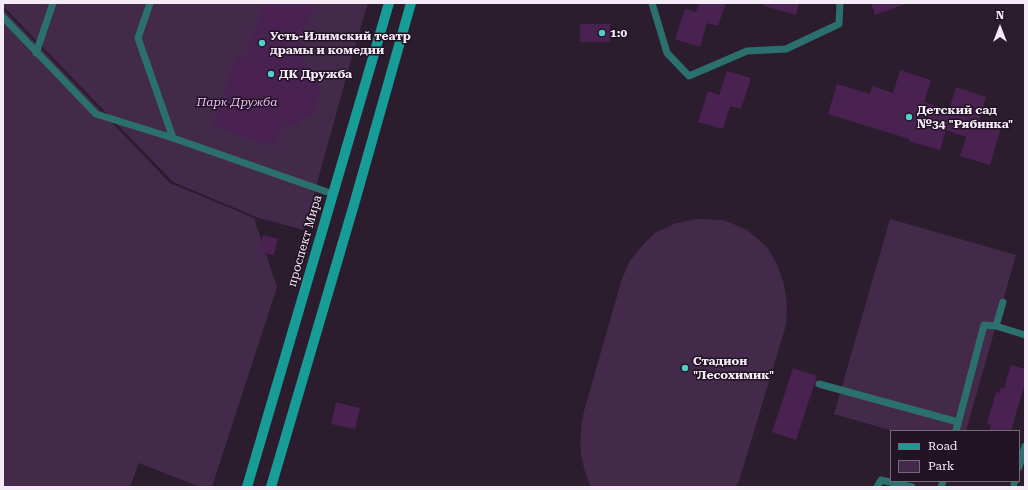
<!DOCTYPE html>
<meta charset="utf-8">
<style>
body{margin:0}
#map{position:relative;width:1028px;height:490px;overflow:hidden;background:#2b1c2e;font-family:"Roboto Serif",serif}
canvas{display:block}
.frame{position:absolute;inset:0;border:4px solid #f5ebf7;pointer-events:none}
.legend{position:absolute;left:890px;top:430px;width:130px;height:52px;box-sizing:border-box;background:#211324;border:1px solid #766978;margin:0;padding:5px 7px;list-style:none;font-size:12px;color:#f5ebf7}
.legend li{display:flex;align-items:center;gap:8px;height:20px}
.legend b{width:20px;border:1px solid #766978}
.north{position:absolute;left:980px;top:8px;width:40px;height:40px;-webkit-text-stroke:3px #211324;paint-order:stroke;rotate:0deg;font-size:11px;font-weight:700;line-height:16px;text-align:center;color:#f5ebf7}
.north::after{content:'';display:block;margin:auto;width:14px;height:18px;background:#f5ebf7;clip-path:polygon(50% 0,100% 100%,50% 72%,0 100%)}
</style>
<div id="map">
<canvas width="1028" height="490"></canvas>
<div class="frame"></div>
<ul class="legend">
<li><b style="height:5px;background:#189c98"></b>Road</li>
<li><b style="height:11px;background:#442a4a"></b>Park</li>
</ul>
<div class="north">N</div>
</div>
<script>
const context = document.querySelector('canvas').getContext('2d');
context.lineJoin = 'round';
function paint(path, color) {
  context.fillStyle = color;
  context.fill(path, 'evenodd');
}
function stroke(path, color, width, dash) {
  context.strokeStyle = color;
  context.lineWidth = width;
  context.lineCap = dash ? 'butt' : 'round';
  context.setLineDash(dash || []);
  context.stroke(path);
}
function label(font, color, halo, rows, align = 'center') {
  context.font = font + ' "Roboto Serif",serif';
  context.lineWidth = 3;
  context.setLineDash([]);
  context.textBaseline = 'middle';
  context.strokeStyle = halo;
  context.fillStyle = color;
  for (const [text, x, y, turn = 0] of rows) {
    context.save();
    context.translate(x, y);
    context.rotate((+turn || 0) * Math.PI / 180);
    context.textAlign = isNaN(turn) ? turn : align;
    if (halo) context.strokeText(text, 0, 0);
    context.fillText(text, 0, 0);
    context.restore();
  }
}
const green = new Path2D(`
 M3,3H368L355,46L304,230L259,218L173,182L3,6Z
 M3,9L170,183L254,218L277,287L212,487H200L139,463L130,487H3Z
 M698,219L724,220L747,230L767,247L777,264L784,284L787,305L786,325L739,481L735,487H591C579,459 578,441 584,411L621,282L629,262L641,247L655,233L676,223Z
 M890,219L1016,255L966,431H893L834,414Z`);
const building = new Path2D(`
 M264,3H314L298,51L321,89L312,117L302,114L298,127L284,123L275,147L213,126L236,55L245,58Z
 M699,3H726L718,26L707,23L700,47L675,39L685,9L696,12Z
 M764,3H799L796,15L764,6Z
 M871,3H904L905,4L875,15Z
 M580,24H610V42H580Z
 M900,70L931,80L924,102L949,110L956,87L986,97L979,121L1001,128L990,165L960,156L966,137L946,130L940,150L909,141V139L828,114L837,84L870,94L872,86L893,93Z
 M727,71L751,78L741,109L730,106L723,129L698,122L708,91L719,95Z
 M263,235L278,239L274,255L259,252Z
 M1011,365L1025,369V383L1011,431H989L991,425L987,424L996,392L999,393L1001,387L1004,388Z
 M793,368L817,376L796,440L772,432Z
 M336,402L360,408L355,429L331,424Z`);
const lane = new Path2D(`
 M150,3L138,38L173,138L333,194
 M652,3L667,53L689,76L747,51L786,49L839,24L840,3
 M3,17L96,114L173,138
 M36,53L53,3
 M996,326L1003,302
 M819,384L958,422
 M956,431L984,325L996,326L1025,335
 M1019,467L1025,446
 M1014,484L1015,481
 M877,487L881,480L912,487
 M941,487L943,481`);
const secondary = new Path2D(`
 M247,487L389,3
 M271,487L355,201L411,3`);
const markers = [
 [602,33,4,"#54cdc8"],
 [262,43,4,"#54cdc8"],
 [271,74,4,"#54cdc8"],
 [909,117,4,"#54cdc8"],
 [685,368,4,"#54cdc8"]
];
const poiNames = [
 ["1:0",610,33],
 ["Усть-Илимский театр",270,36],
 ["драмы и комедии",270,50],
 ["ДК Дружба",279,74],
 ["Детский сад",917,110],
 ["№34 \"Рябинка\"",917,124],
 ["Стадион",693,361],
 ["\"Лесохимик\"",693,375]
];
const parkNames = [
 ["Парк Дружба",237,102]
];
const streetNames = [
 ["проспект Мира",305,241,-74]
];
paint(green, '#442a4a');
paint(building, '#4a2252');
stroke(lane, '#2b706d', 7);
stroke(secondary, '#189c98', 10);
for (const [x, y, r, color] of markers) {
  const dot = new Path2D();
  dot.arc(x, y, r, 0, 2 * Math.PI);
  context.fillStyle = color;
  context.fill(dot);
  stroke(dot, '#211324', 1.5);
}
label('bold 12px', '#f5ebf7', '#211324', poiNames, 'left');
label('italic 12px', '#f1bffb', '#211324', parkNames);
label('12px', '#f5ebf7', '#211324', streetNames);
</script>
